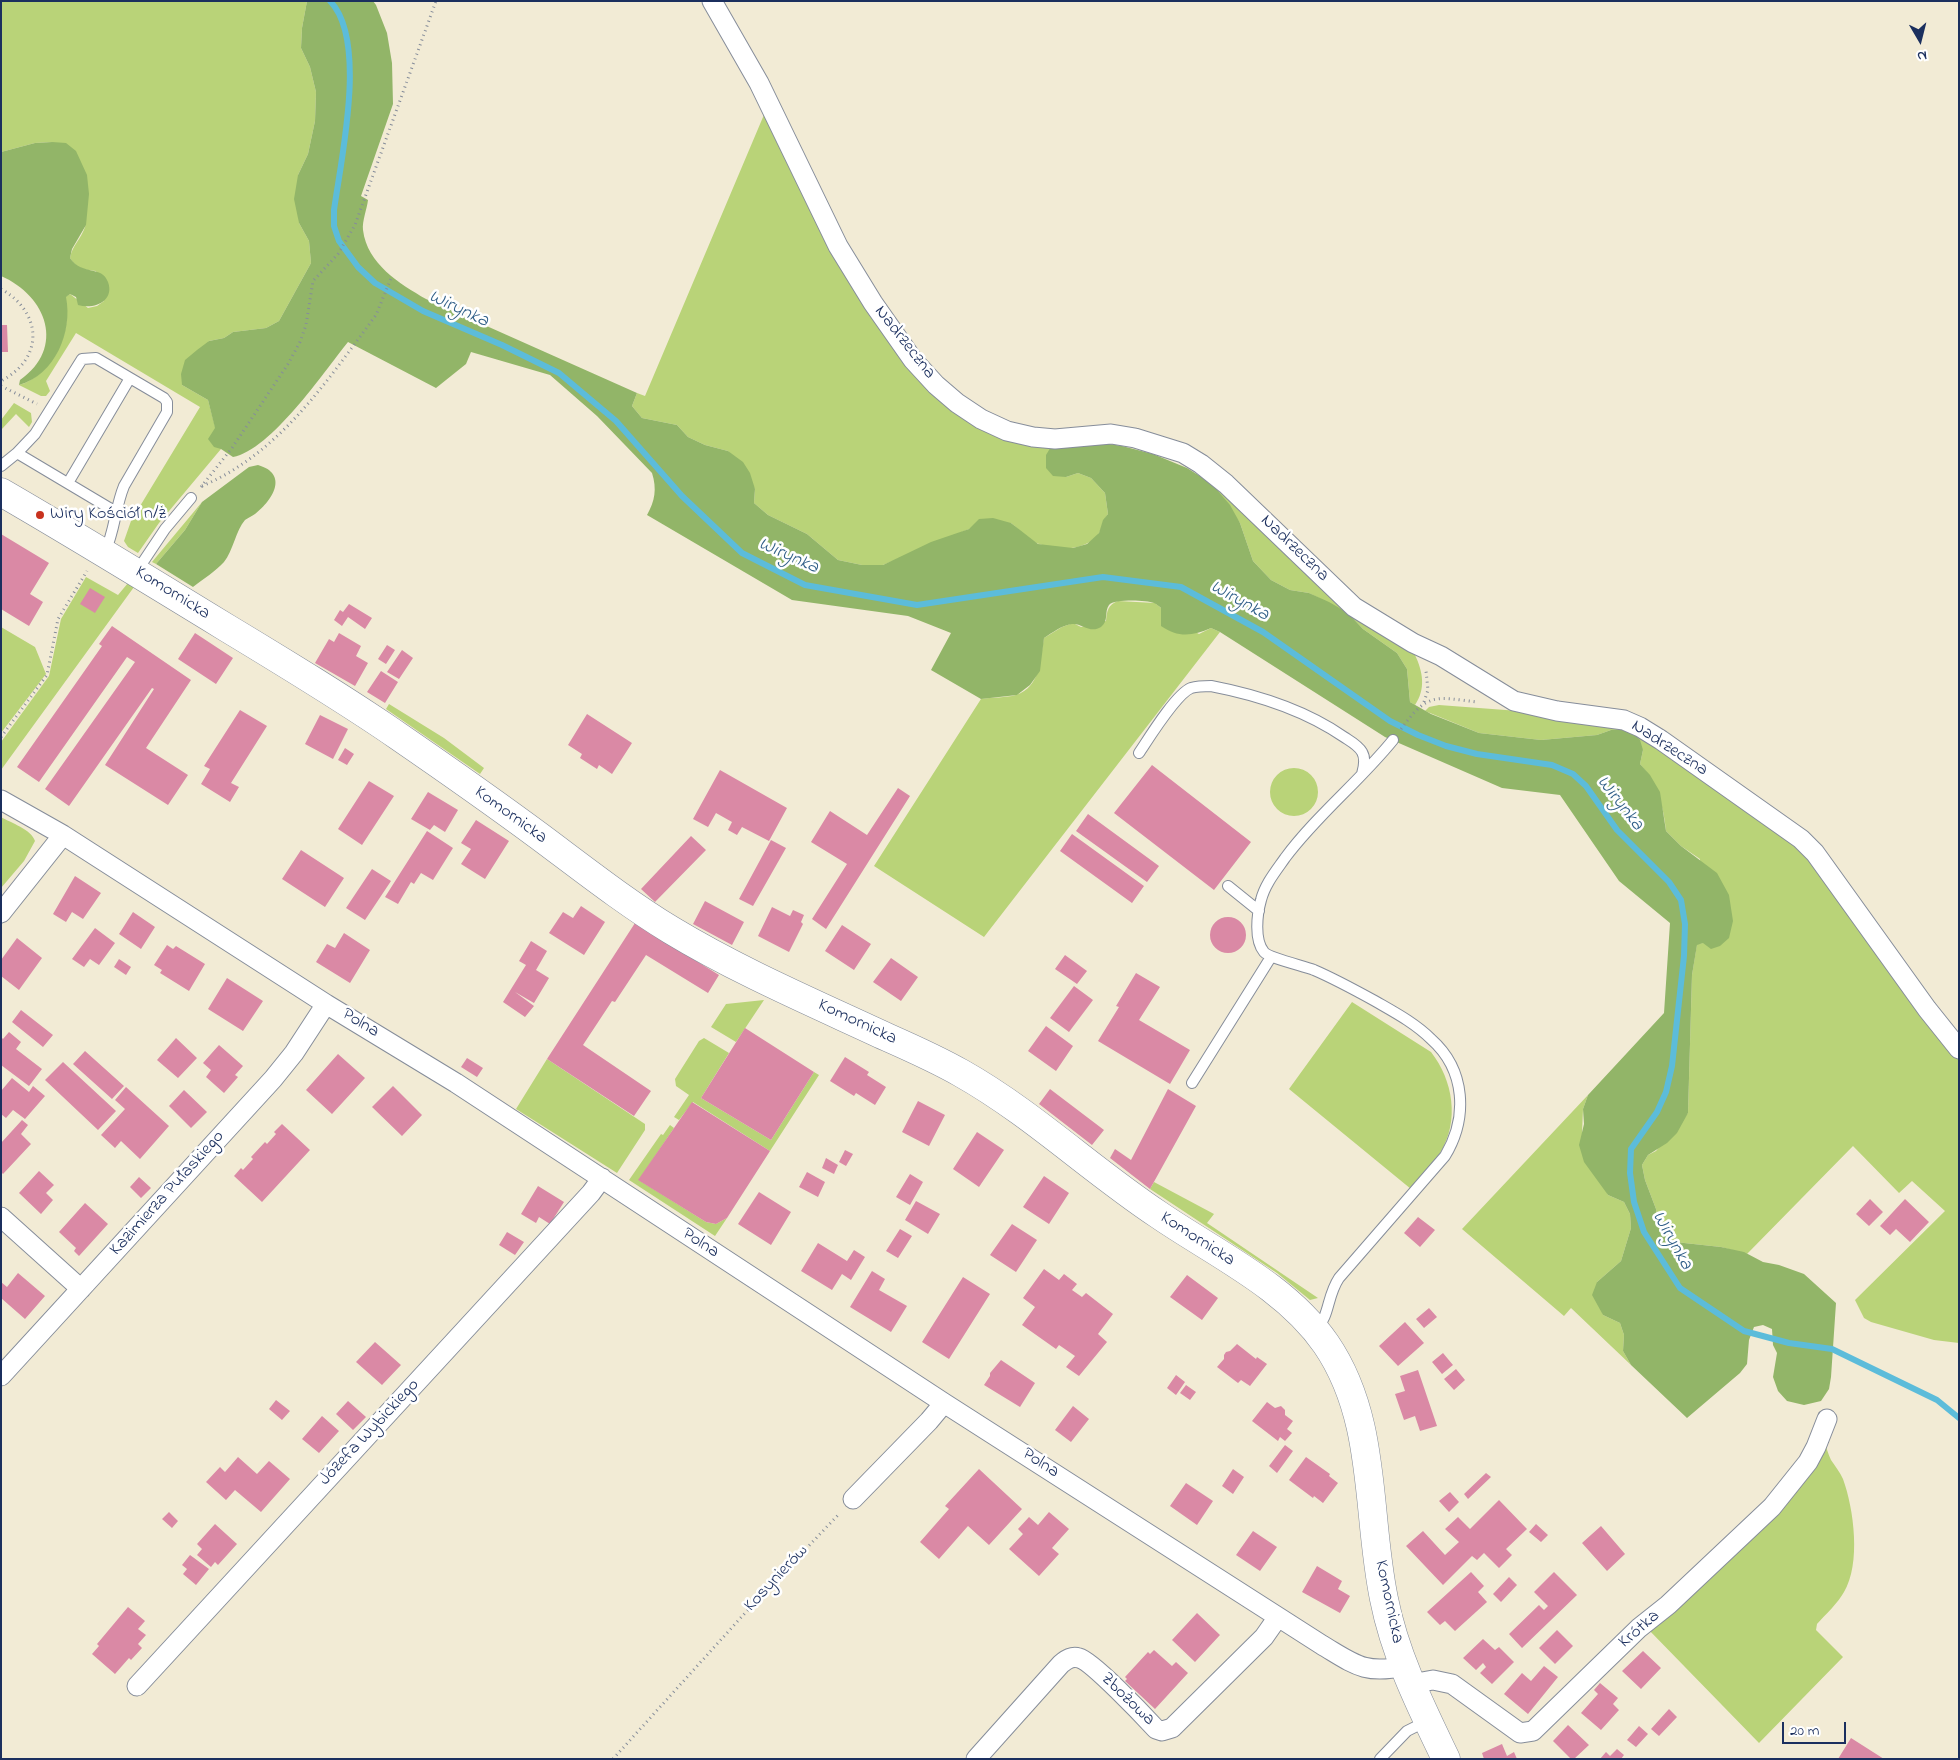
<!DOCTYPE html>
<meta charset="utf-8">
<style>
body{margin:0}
#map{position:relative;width:1960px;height:1760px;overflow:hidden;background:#f2ebd5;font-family:"Indie Flower",sans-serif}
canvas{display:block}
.frame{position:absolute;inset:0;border:2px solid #1b2f5e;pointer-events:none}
.north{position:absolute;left:1895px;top:15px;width:50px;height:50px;-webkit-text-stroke:4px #fff;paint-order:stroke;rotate:172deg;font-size:14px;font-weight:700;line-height:20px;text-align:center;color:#1b2f5e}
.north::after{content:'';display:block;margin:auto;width:18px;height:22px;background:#1b2f5e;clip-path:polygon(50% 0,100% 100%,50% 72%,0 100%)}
.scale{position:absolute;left:1782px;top:1722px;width:64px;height:22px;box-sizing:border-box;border:2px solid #1b2f5e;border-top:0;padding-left:6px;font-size:15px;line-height:18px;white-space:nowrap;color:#1b2f5e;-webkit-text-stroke:4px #fff;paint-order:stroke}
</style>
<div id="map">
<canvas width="1960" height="1760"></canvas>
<div class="frame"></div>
<div class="north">N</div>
<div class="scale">20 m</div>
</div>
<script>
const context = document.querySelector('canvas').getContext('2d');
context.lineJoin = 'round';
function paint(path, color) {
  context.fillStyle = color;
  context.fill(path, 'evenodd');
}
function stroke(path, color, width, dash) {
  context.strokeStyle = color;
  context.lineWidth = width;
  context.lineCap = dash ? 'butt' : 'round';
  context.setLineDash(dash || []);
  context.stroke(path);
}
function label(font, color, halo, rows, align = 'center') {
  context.font = font + ' "Indie Flower",sans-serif';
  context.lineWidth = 5;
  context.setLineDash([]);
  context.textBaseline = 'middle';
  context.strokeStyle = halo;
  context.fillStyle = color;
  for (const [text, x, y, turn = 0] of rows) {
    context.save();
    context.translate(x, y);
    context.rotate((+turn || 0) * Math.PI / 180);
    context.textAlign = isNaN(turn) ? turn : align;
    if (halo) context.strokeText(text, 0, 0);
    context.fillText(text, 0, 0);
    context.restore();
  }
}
const green = new Path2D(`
 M1,1H307L302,28L301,48L310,67L316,92L315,121L308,154L298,175L299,223L309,241L311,263L279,321L266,328L233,332L224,338L209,341L182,385L208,400L221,449L159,523L138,553L128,547L124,541L131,521L200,407L76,333L46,381L50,391L46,396H41L19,385C52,376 74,330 65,297L70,294L88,308L97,306L104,301L96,271C84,270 77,269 70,258C72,246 81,239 85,227C87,221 85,214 86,208C91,166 83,165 52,142L35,143L1,152Z
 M766,110L926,386L938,399L951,409L1052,445L1066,477L1078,473L1091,478L1105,493L1108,514C1103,520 1102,529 1098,535C1084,551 1058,551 1039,544C1029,541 1019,529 1011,523L969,529L883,565H862L838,560L807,534L768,515L754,503L755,489L728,451L705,445L688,437L677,425L642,418L632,406L637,393L645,396Z
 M14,403L31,413L32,422L29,427L16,414L1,430V420Z
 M1211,483L1415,655C1423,672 1426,689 1415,705L1410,702L1407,669L1397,653L1363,629L1348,613L1309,593L1290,590L1271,580L1253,561L1240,523Z
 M202,502L185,530L156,564L152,562Z
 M86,577L118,595L128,583L134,587L1,770V742L49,676L61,619Z
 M1118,601L1155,603L1161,608L1162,614L1199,634L1211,628L1220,632L984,937L874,866L981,699C992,697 1006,698 1016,695C1041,687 1040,658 1044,638L1062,627L1073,623L1081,627L1106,621C1107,610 1108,605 1118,601Z
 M1,627L35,647L46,674L1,733Z
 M389,704L444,738L484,768L480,774L386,709Z
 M1439,705L1532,712L1610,722L1640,734L1807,853L1959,1056V1343L1934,1340L1871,1322L1864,1318L1855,1300L1945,1211L1912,1181L1899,1193L1853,1146L1747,1254L1721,1247L1675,1242L1664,1235L1658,1223L1656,1209L1645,1180L1642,1165L1648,1155L1656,1151L1688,1113L1692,975L1697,944L1703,943L1700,859L1681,846L1666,831C1664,807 1656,781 1640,764L1643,750L1611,730L1597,735L1541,740L1479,733L1425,711L1429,707Z
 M1270 792a24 24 0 1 1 48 0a24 24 0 1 1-48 0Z
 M1,817C11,823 31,829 35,841L24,861L1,888Z
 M764,1000L736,1042L711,1027L726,1004Z
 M1352,1002L1431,1052C1453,1080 1460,1121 1440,1153C1432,1166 1421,1178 1411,1189L1289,1089Z
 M704,1038L729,1053L701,1098L771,1140L814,1072L819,1075L770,1151L693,1102L679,1120L674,1117L689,1095L676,1086L675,1079L699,1041Z
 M547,1059L645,1124V1130L617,1173L516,1109Z
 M1588,1095L1583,1109L1582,1134L1608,1195L1624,1202L1630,1214L1631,1228L1621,1261L1597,1282L1603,1315L1620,1323L1624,1335L1623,1351L1631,1365L1571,1308L1564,1316L1462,1229Z
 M670,1125L674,1128L639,1180L706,1222L716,1224L727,1218L715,1236L629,1180L661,1134L663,1135Z
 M1154,1182L1214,1214L1207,1223L1318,1298L1310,1300L1277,1273L1150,1189Z
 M1825,1441C1826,1447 1828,1454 1831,1460C1835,1466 1840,1472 1843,1479C1854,1509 1861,1564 1844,1592C1838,1603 1826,1614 1817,1624L1816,1630L1843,1657L1759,1743L1647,1628Z`);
const forest = new Path2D(`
 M307,1H373L376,5L387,33L392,63L393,104L361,196L368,200C367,209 362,221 363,230C367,264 400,284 426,299L637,393L632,406L642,418L677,425L688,437L705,445L728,451L743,462L750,473L755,489L754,503L768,515L807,534L838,560L862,565H883L931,542L969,529L979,519L993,518L1011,523L1038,544L1073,548L1087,544L1099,533L1103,520L1108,514L1105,493L1091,478L1078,473L1066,477L1053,476L1046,468V455L1052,445L1097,442L1122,446L1153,454L1187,468L1211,483L1230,505L1240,523L1253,561L1271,580L1290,590L1309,593L1329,602L1348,613L1363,629L1397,653L1407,669L1410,702L1431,714L1479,733L1541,740L1597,735L1611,730H1621L1632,732L1640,740L1643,750L1640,764L1650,775L1660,792L1666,831L1681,846L1717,873L1729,895L1733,921L1729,938L1720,946L1711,949L1703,943L1697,945L1692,975L1688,1113L1677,1133L1667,1143L1648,1155L1642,1165L1645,1180L1656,1209L1658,1223L1664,1235L1675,1242L1721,1247L1744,1252L1763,1262L1779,1265L1804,1274L1836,1303L1831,1377L1829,1389L1821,1401L1804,1405L1787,1401L1778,1391L1773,1377L1777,1353L1773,1345L1772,1329L1763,1325L1754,1327L1749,1340L1747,1364L1740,1373L1687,1418L1631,1365L1623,1351L1624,1335L1620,1323L1603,1315L1592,1295L1597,1282L1621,1261L1631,1228L1630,1214L1624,1202L1608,1195L1584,1162L1579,1145L1584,1124L1583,1109L1588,1095L1664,1013L1670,923L1619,881L1560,795L1502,788L1385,737L1220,632L1211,628C1193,636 1178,638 1161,626V608C1160,607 1155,603 1154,603C1146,600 1114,599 1109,605C1104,612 1109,621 1101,627C1090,634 1082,623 1072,624C1062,625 1052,633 1044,638L1040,671L1030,685L1017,695L981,699L931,670L951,633L908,616L792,600L647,515C655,501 657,489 652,473L597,416L550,375L471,352L466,364L436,388L348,342C323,373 271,450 233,457L221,449L214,447L208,439L215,428L208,400L182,385L181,374L185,360L197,350L209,341L224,338L233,332L266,328L279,321L311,263L309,241L299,223L294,199L298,175L308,154L315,121L316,92L310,67L301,48L302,28Z
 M52,142L66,143L76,151L87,175L89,194L86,225L72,249L70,258C82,276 102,265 108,282C115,301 94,310 78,305L76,297L70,294L66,297C73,332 55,375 19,385L20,380C66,348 47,296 1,276V152L35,143Z
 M258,465C289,474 273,500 255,514C252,516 248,518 245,520C236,530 233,551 224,562C216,571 203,579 193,587L156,564L185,530L202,502L249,467Z`);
const stream = new Path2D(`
 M330,1C368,40 341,159 334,210V226L339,241L358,267L375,283L423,311L502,345L559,373L616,421L682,496L742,553L805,585L917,605L1103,577L1181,587L1263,632L1390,721L1418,735L1446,746L1477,754L1552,765L1573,774L1586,786L1617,830L1669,882L1681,900L1685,924L1684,956L1672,1066L1666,1092L1657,1112L1631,1149L1630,1173L1634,1202L1644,1232L1680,1288L1744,1331L1789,1343L1832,1349L1937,1400L1959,1418`);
const building = new Path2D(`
 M1,325H7L8,352H1Z
 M1,534L49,563L30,594L43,602L29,626L1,609Z
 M90,588L105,597L95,613L80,604Z
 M349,604L372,618L365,629L348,617L342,626L334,620L340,610L343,612Z
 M112,626L191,680L146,748L188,775L168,805L105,765L154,689L152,688L69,806L45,789L135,662L127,657L39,782L17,767L102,646L99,644Z
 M195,633L233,658L216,684L178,659Z
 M339,633L361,646L356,656L368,663L355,686L315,663L329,639L334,642Z
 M387,645L395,650L386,664L378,659Z
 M402,650L413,658L399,679L387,672Z
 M381,671L398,682L385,703L367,692Z
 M240,710L267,726L231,783L239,787L230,802L201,784L210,769L204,766Z
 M587,714L632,743L612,774L599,765L597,769L580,758L582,754L568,745Z
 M320,715L348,729L333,759L305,744Z
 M345,748L354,754L347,765L338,760Z
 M1152,765L1251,842L1214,890L1114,813Z
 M720,770L787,808L769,841L742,827L737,835L728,830L732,822L716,813L708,827L693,819Z
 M369,781L394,796L362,845L338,829Z
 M898,788L910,796L826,929L812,919L847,864L811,842L830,811L867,835Z
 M428,792L458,810L445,832L434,825L430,830L411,819Z
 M1088,814L1159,866L1147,882L1076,831Z
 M476,820L509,841L485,879L461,864L471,849L461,843Z
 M427,831L453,848L433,880L421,873L414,884L411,882L398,904L385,897Z
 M1072,834L1144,886L1132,903L1060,851Z
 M691,836L706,850L655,902L641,889Z
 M771,840L786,848L753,906L739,899Z
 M301,850L344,878L325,907L282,879Z
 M372,869L391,881L365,920L346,908Z
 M75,876L101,893L83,919L72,912L66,922L53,914Z
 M705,901L744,922L732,945L693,924Z
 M581,906L605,922L584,955L549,933L563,912L573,918Z
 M772,907L790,916L793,910L804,915L801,922L803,924L789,952L758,936Z
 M133,912L155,927L141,949L119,934Z
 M1210 935a18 18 0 1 1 36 0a18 18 0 1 1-36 0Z
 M635,923L719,975L708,993L646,955L615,1002L612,1001L583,1045L651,1091L634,1116L547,1059Z
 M842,925L871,944L854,970L825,951Z
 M95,928L115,943L99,965L90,959L84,967L72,959Z
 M344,933L370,950L350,983L316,962L327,944L335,948Z
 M17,938L42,958L19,990L1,976V960Z
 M531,941L547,951L536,970L549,978L534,1003L515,992L534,1006L525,1017L503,1002L526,965L519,961Z
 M167,945L173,949L176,946L205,964L189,991L160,973L162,970L154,965Z
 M1065,955L1087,971L1077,984L1055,969Z
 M891,958L918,977L901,1001L873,982Z
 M119,959L131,967L126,975L114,967Z
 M1136,973L1160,987L1139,1020L1190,1050L1170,1084L1098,1041L1119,1007L1116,1006Z
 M227,978L263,1001L243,1031L208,1009Z
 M1074,986L1093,1000L1069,1032L1050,1018Z
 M21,1010L53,1035L43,1047L12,1022Z
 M1046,1026L1073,1046L1056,1071L1028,1051Z
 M745,1028L814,1072L771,1140L701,1098Z
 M9,1032L21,1042L16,1049L42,1069L29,1086L1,1065V1037L3,1039Z
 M176,1038L197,1058L178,1078L157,1060Z
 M219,1045L243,1066L235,1075L238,1077L224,1093L206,1077L211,1070L203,1063Z
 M85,1051L124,1086L112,1099L73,1064Z
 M338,1054L365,1078L332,1114L306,1090Z
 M845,1057L869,1072L867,1075L886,1087L875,1105L856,1093L854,1096L830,1081Z
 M467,1058L483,1068L477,1077L461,1067Z
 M63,1062L116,1111L98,1130L45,1080Z
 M12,1078L29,1092L33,1086L45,1096L25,1119L13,1110L6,1118L1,1114V1091Z
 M393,1086L422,1115L402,1136L372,1107Z
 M126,1087L169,1126L140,1159L121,1141L115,1148L101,1135L125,1109L115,1100Z
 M1050,1089L1104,1130L1092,1145L1039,1104Z
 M1168,1089L1196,1106L1150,1189L1110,1158L1115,1149L1131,1160Z
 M184,1090L207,1112L191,1128L169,1106Z
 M918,1101L945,1115L929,1146L902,1132Z
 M692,1102L770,1151L727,1218L716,1224L706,1222L638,1180Z
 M22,1120L28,1125L21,1134L31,1144L3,1174L1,1172V1143Z
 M282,1124L310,1150L262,1202L234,1176L241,1168L243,1170L253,1159L251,1157L265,1142L267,1144L276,1134L274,1132Z
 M977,1132L1004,1150L979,1187L953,1169Z
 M845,1150L853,1154L846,1166L839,1162Z
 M826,1158L838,1165L834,1174L822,1168Z
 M39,1171L54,1185L46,1193L53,1200L41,1214L19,1193Z
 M807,1172L825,1182L818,1197L799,1187Z
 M910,1174L923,1182L910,1205L896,1197Z
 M1044,1176L1069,1193L1049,1224L1023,1207Z
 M139,1177L151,1188L141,1198L130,1187Z
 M538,1186L564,1202L550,1224L539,1217L536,1223L521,1214Z
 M759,1192L791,1212L771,1245L738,1224Z
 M1870,1199L1883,1212L1869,1226L1856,1214Z
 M1905,1199L1929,1222L1910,1242L1896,1229L1890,1235L1880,1226Z
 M916,1201L940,1214L928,1234L905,1220Z
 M85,1203L108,1224L79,1256L74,1251L76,1248L59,1232Z
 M1418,1217L1435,1230L1420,1247L1404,1233Z
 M1012,1224L1037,1240L1016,1272L990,1255Z
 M900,1229L912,1236L898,1258L886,1251Z
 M507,1232L524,1242L515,1255L499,1245Z
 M818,1243L847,1261L854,1250L865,1257L851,1280L842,1274L832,1290L801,1271Z
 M1044,1269L1059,1280L1064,1274L1077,1284L1072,1290L1082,1297L1086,1293L1113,1314L1098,1334L1107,1342L1079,1376L1066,1367L1075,1356L1059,1345L1056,1349L1022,1325L1035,1307L1023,1298Z
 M872,1271L885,1279L879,1290L907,1306L891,1332L850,1307Z
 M18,1273L45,1296L25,1319L1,1298V1282L7,1287Z
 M1187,1275L1218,1298L1202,1320L1170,1297Z
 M963,1277L990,1294L949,1359L922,1342Z
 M1429,1308L1437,1317L1424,1328L1416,1319Z
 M1405,1322L1424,1343L1398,1366L1379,1346Z
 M375,1342L401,1365L382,1385L356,1362Z
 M1237,1344L1256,1359L1257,1357L1267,1364L1250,1386L1241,1380L1238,1383L1217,1367L1224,1359V1355L1226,1352L1230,1351Z
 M1443,1353L1453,1365L1442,1374L1432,1362Z
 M1001,1360L1035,1383L1020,1407L984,1385L990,1376V1373Z
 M1456,1369L1465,1380L1454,1390L1444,1379Z
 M1418,1370L1437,1426L1420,1431L1415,1416L1404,1420L1395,1394L1405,1391L1400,1376Z
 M1176,1375L1185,1382L1176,1395L1167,1388Z
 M1186,1385L1196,1392L1190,1400L1180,1393Z
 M276,1400L290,1411L282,1420L269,1409Z
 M348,1401L366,1417L353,1430L336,1414Z
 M1267,1402L1275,1408L1281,1406L1285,1410V1415L1293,1421L1287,1429L1292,1433L1285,1441L1280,1437L1278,1441L1252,1421Z
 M1073,1406L1089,1419L1071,1442L1055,1430Z
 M322,1416L339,1431L319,1453L302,1439Z
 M1285,1445L1293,1451L1277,1473L1269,1466Z
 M238,1457L257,1474L269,1461L290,1479L261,1512L235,1490L226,1500L206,1482L220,1467L225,1472Z
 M1306,1457L1330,1474L1329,1476L1338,1483L1323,1503L1314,1496L1313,1498L1289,1480Z
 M979,1469L1022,1509L989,1545L968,1526L939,1559L920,1542L949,1509L945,1506Z
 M1233,1469L1244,1477L1233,1494L1222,1486Z
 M1486,1473L1491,1477L1468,1499L1464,1494Z
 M1186,1483L1213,1501L1197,1525L1170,1506Z
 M1450,1492L1459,1502L1449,1512L1439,1501Z
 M1499,1500L1527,1529L1506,1549L1512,1555L1499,1568L1484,1553L1477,1560L1472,1556L1443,1585L1406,1546L1423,1531L1445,1555L1459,1542L1445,1529L1458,1517L1470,1529Z
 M169,1512L178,1521L172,1528L162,1519Z
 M1049,1512L1069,1529L1052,1548L1059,1554L1039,1576L1009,1549L1023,1534L1018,1529L1029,1517L1038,1525Z
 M215,1524L237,1544L218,1565L215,1562L211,1567L197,1555L202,1549L197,1544Z
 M1536,1524L1548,1535L1541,1542L1529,1532Z
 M1601,1526L1625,1554L1607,1571L1582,1543Z
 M1253,1531L1277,1547L1260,1571L1236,1555Z
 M190,1555L209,1569L196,1585L183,1574L187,1569L182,1565Z
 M1317,1566L1342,1581L1338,1589L1350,1596L1340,1613L1302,1592Z
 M1471,1572L1484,1586L1478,1592L1487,1602L1455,1631L1445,1621L1440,1625L1427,1612Z
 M1554,1572L1577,1595L1522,1648L1509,1634L1539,1605L1544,1610L1548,1606L1534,1592Z
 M1509,1577L1517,1585L1501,1602L1493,1594Z
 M128,1607L145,1621L138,1629L146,1635L138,1644L142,1648L131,1660L129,1658L115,1674L92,1654L99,1646L97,1644Z
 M1197,1613L1220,1635L1195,1662L1172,1640Z
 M1557,1630L1573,1646L1555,1664L1539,1648Z
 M1483,1639L1495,1650L1499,1647L1514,1662L1492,1684L1480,1673L1486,1667L1483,1663L1476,1670L1463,1658Z
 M1154,1650L1172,1666L1176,1662L1188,1673L1155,1709L1125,1681L1127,1679L1125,1677L1148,1652L1150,1654Z
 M1643,1651L1661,1668L1641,1689L1622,1671Z
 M1544,1666L1558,1677L1528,1714L1504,1694L1522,1673L1531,1681Z
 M1600,1683L1618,1698L1613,1704L1619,1710L1601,1730L1581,1713L1598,1694L1594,1690Z
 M1669,1709L1677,1717L1659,1736L1651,1729Z
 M1568,1725L1589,1745L1574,1759H1571L1553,1741Z
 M1639,1726L1648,1734L1636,1747L1627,1740Z
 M1851,1738L1884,1759H1838Z
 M1502,1744L1507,1756L1514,1752L1517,1759H1484L1482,1753Z
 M1617,1749L1624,1755L1621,1759H1600L1606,1752L1610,1756Z`);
const path = new Path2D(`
 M1,289C42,312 45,358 1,381
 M1,386L37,404
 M202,486C274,456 320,391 365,330L376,315L392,276
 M201,487L232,448L288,364L300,342L306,325L313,281L338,254L355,225L436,1
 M1424,702L1428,690L1426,671
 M1401,729C1428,692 1435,697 1477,702
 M1,737L47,675L58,619L87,571
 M613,1759L746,1612L840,1513`);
const lane = new Path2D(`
 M17,453L116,512
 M1,466L17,453L35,434L82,359L96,358L164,398L167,402V412L124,486C115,508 115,530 105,552
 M68,483L130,378
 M137,571L165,529L191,498
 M1139,753C1149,738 1176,694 1191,688C1198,686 1204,686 1211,686C1258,695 1305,710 1344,737C1350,741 1358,745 1362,752C1366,759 1364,767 1362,774
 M1228,886L1259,911
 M1192,1083L1271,957
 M1317,1329C1330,1314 1327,1296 1339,1278L1445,1156C1468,1118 1466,1070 1431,1039C1415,1023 1394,1012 1375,1001C1355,990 1335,979 1314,970C1304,966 1269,958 1264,952C1254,940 1257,914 1261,900C1265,884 1276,871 1285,858C1317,815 1359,782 1393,740
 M1380,1759L1407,1731L1427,1721`);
const street = new Path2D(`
 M712,1L759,83L838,246L873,303L913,360L936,385L957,403L981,419L1007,431L1033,437L1055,439L1111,434L1135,438L1183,453L1201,464L1226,484L1354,607L1413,643L1441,656L1514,701L1557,711L1624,720L1640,727L1661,740L1801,839L1815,853L1927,1009L1959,1049
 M1,800L63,835L326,1004L456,1083L944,1403L1322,1645C1354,1664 1365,1675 1404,1666
 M1,913L63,835
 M1,1217L81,1289
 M1,1376L273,1079L294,1053L326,1004
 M853,1499L929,1421L944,1403
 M1411,1684L1433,1680L1452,1684L1520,1733L1533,1731L1639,1628L1668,1605L1772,1507L1808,1462L1816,1447L1827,1419
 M137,1686L591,1193L602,1178
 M976,1759L1061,1664C1067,1659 1072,1656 1079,1658C1092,1661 1144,1716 1156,1729L1162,1731L1172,1728L1264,1637L1278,1617`);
const secondary = new Path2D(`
 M1,492C77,536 152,582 227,628C285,663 343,698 398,736C446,769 493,802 539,836C582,868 625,902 671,930C737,970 809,1001 880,1034C907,1046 935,1058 961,1073C1032,1113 1091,1170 1159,1215C1216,1254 1286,1286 1326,1344C1378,1420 1366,1513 1384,1599C1395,1655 1421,1707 1446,1759`);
const markers = [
 [40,515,5,"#c8321e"]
];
const streetNames = [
 ["Nadrzeczna",904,343,52],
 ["Nadrzeczna",1294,549,44],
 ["Komornicka",172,594,32],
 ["Nadrzeczna",1669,749,33],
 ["Komornicka",510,816,36],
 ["Komornicka",857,1023,25],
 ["Polna",360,1024,31],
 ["Kazimierza Pułaskiego",168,1194,-48],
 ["Komornicka",1197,1240,33],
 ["Polna",700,1244,33],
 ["Józefa Wybickiego",370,1433,-47],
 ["Polna",1040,1464,33],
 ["Kosynierów",777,1579,-47],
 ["Komornicka",1388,1602,78],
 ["Krótka",1640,1630,-41],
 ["Zbożowa",1127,1700,44]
];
const poiNames = [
 ["Wiry Kościół n/ż",50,515]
];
const waterNames = [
 ["Wirynka",458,310,25],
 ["Wirynka",788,557,24],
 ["Wirynka",1239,602,29],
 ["Wirynka",1619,804,52],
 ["Wirynka",1671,1241,61]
];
paint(green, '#b9d378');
paint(forest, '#92b568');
stroke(stream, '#5cbcda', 6);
paint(building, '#da89a5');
stroke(lane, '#868d9a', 12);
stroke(street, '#868d9a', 21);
stroke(secondary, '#868d9a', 29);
stroke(path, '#868d9a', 3, [1, 4]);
stroke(lane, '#fff', 10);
stroke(street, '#fff', 19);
stroke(secondary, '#fff', 28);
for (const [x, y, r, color] of markers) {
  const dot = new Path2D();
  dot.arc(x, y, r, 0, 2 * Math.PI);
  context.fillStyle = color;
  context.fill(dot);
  stroke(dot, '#fff', 2);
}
label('18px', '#1b2f5e', '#fff', streetNames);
label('18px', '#1b2f5e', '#fff', poiNames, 'left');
label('italic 19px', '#326089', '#fff', waterNames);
</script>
